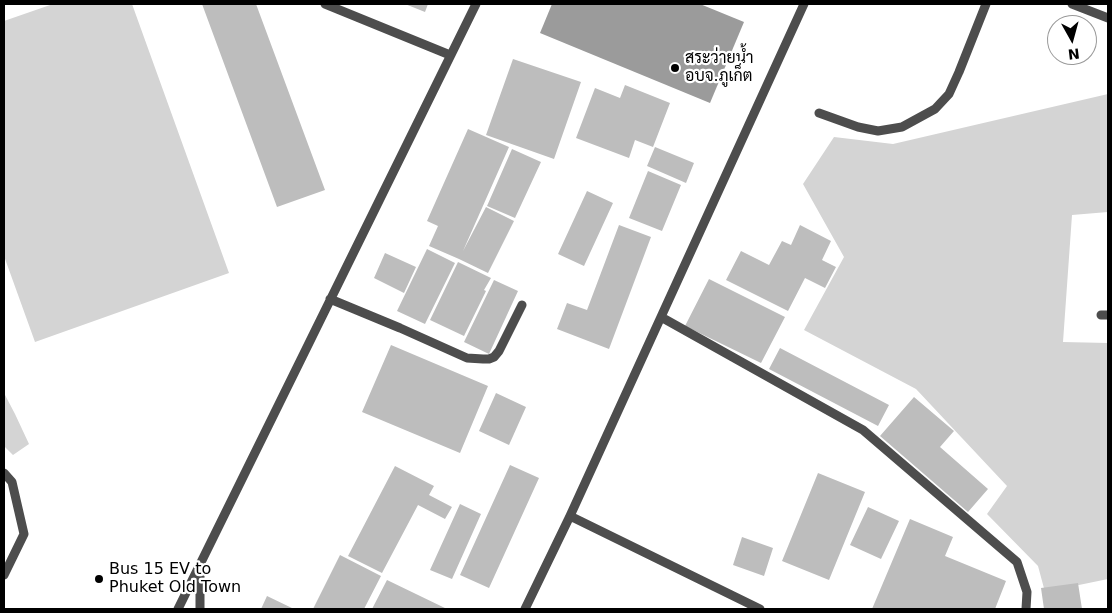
<!DOCTYPE html>
<meta charset="utf-8">
<style>
body{margin:0}
#map{position:relative;width:1112px;height:613px;overflow:hidden;background:#fff;font-family:"DejaVu Sans",sans-serif}
canvas{display:block}
.frame{position:absolute;inset:0;border:5px solid #000;pointer-events:none}
.north{position:absolute;left:1047px;top:15px;width:50px;height:50px;box-sizing:border-box;background:#fff;border:1px solid #999;border-radius:50%;rotate:173deg;font-size:14px;font-weight:700;line-height:20px;text-align:center;color:#000}
.north::after{content:'';display:block;margin:auto;width:18px;height:22px;background:#000;clip-path:polygon(50% 0,100% 100%,50% 72%,0 100%)}
</style>
<div id="map">
<canvas width="1112" height="613"></canvas>
<div class="frame"></div>
<div class="north">N</div>
</div>
<script>
const context = document.querySelector('canvas').getContext('2d');
context.lineJoin = 'round';
function paint(path, color) {
  context.fillStyle = color;
  context.fill(path, 'evenodd');
}
function stroke(path, color, width, dash) {
  context.strokeStyle = color;
  context.lineWidth = width;
  context.lineCap = dash ? 'butt' : 'round';
  context.setLineDash(dash || []);
  context.stroke(path);
}
function label(font, color, halo, rows, align = 'center') {
  context.font = font + ' "DejaVu Sans",Sarabun,sans-serif';
  context.lineWidth = 4.5;
  context.setLineDash([]);
  context.textBaseline = 'middle';
  context.strokeStyle = halo;
  context.fillStyle = color;
  for (const [text, x, y, turn = 0] of rows) {
    context.save();
    context.translate(x, y);
    context.rotate((+turn || 0) * Math.PI / 180);
    context.textAlign = isNaN(turn) ? turn : align;
    if (halo) context.strokeText(text, 0, 0);
    context.fillText(text, 0, 0);
    context.restore();
  }
}
const green = new Path2D(`
 M53,4H132L229,273L35,342L4,256V21Z
 M1108,94V212L1072,215L1063,342L1108,343V579L1045,592L1038,566L987,514L1007,486L916,389L804,330L844,257L803,184L834,137L893,144Z
 M4,393L15,414L29,444L13,455L4,446Z`);
const water = new Path2D(`
 M552,4H700L744,22L710,103L540,33Z`);
const building = new Path2D(`
 M202,4H256L325,190L277,207Z
 M405,4H428L425,12Z
 M513,59L581,82L554,159L486,135Z
 M625,85L670,103L653,147L635,140L629,158L576,138L595,88L620,98Z
 M468,129L509,147L463,251L486,207L514,221L488,273L459,259L429,246L438,226L427,221Z
 M655,147L694,163L686,183L647,166Z
 M512,149L541,162L515,218L487,206Z
 M648,171L681,185L662,231L629,218Z
 M587,191L613,203L584,266L558,254Z
 M619,225L651,237L609,349L557,329L567,303L587,310Z
 M800,225L831,241L822,260L836,267L825,288L805,278L788,311L726,280L741,251L769,265L782,241L791,245Z
 M427,249L455,263L425,324L397,311Z
 M385,253L416,267L404,293L374,278Z
 M458,262L491,278L484,290L486,291L464,336L430,320Z
 M709,279L785,317L761,363L685,326Z
 M494,280L518,291L489,354L464,342Z
 M391,345L488,386L460,453L362,412Z
 M780,348L889,405L878,426L769,369Z
 M496,393L526,407L509,445L479,431Z
 M914,397L954,431L940,447L988,489L968,512L880,436Z
 M510,465L539,478L489,588L460,575Z
 M395,466L434,486L429,495L452,507L445,519L418,505L382,573L348,556Z
 M818,473L865,492L829,580L782,561Z
 M460,504L481,514L452,579L430,570Z
 M868,507L899,521L881,559L850,545Z
 M910,519L953,537L945,556L1006,581L995,609H960L957,608V609H872Z
 M742,537L773,548L764,576L733,565Z
 M340,555L381,576L364,609H313Z
 M387,580L447,609H372Z
 M1078,583L1082,609H1044L1041,588Z
 M267,596L294,609H261Z`);
const minor = new Path2D(`
 M325,4L450,55
 M1072,4L1108,18
 M819,113L858,127L878,131L902,127L935,109L949,94L959,72L986,4
 M330,299L400,328L467,358L483,359H489L494,357L499,351L522,305
 M1101,315H1108
 M661,317L863,430L1017,562L1027,592L1026,609
 M4,473L12,482L24,534L4,575
 M570,516L760,609
 M200,566V609
 M178,609L476,4
 M525,609L570,516L804,4`);
const markers = [
 [675,68,5,"#000"],
 [99,579,5,"#000"]
];
const poiNames = [
 ["สระว่ายน้ำ",685,59],
 ["อบจ.ภูเก็ต",685,77],
 ["Bus 15 EV to",109,570],
 ["Phuket Old Town",109,588]
];
paint(green, '#d4d4d4');
paint(water, '#9b9b9b');
paint(building, '#bdbdbd');
stroke(minor, '#4d4d4d', 9);
for (const [x, y, r, color] of markers) {
  const dot = new Path2D();
  dot.arc(x, y, r, 0, 2 * Math.PI);
  context.fillStyle = color;
  context.fill(dot);
  stroke(dot, '#fff', 2);
}
label('16px', '#000', '#fff', poiNames, 'left');
</script>
